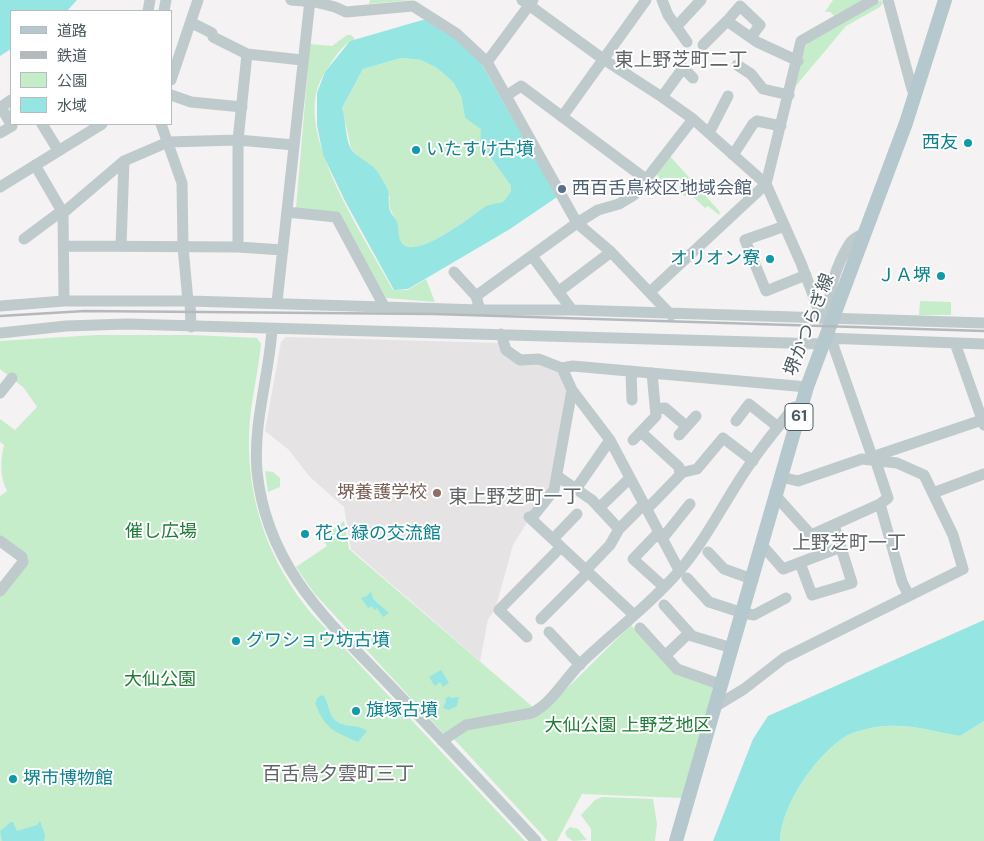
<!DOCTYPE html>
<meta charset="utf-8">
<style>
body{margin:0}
#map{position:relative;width:984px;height:841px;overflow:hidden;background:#f4f2f2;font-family:"DM Sans","Noto Sans JP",sans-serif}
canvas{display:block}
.legend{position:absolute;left:10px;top:10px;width:162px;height:115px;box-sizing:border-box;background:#fff;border:1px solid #b7bdbf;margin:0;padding:6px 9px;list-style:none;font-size:15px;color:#4b5a5e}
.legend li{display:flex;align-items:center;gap:10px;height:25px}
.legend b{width:25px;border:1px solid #b7bdbf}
</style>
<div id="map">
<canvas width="984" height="841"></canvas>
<ul class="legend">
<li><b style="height:6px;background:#b4c8ce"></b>道路</li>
<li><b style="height:6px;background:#b4b9bb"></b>鉄道</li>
<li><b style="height:14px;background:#c5edca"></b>公園</li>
<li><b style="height:14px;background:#95e6e2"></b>水域</li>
</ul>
</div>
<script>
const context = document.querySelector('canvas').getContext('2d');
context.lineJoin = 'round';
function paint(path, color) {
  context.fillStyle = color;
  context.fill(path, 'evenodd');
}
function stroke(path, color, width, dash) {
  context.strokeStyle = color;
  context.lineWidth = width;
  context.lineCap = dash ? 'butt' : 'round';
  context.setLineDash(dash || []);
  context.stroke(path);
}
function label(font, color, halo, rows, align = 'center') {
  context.font = font + ' "DM Sans","Noto Sans JP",sans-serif';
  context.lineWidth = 4;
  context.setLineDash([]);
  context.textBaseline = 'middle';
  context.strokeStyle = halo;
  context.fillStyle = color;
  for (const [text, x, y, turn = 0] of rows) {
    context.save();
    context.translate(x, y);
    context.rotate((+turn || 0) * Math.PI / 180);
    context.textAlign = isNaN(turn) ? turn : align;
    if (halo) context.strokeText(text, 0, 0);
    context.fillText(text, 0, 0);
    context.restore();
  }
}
const education = new Path2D(`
 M286,337L500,343L559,372L570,393L551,484L513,545L495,610L488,619L480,661L351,549L344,507L310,477L289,450L265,431L281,342Z`);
const green = new Path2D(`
 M370,0H412L369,4Z
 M833,0H863L834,16L830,12H825Z
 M881,0L883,3L880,7L846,26L794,88L807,42Z
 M347,35H351L355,39C344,43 337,54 331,63C325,72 318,83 316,94C304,149 367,241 393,290H408L426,279L435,302L386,298L340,215L296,208L310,44L332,46Z
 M401,58L421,60L437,68L453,82L461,96L465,118L481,128L486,152L511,186V191L504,201C498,204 491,203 486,207C471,215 417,260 402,244C397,238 398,228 396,222C393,211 387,209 390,197L351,148L342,108L363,69Z
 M669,155L720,212L719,215L708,206L705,208L689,193L685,196L679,192L680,186L672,178L664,184L656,174Z
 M920,301L951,302V315H919Z
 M96,335H192L257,338L261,344C258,374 250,404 249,434C247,501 269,562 311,613L525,841H0V597L28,558L0,537V496L7,491C0,477 0,462 4,445L0,442V419L15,430L37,407L24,388L0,369V341Z
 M265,471L273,472L280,478V487L268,492Z
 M344,521L349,549L534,708L444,734L314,593L296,567L327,546L322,537Z
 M631,625L676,674L713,687L683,798L582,794L557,841H548L453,738C478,720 514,728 541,714Z
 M984,721V841H780C781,805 816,755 846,736C855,731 876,726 887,726C910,724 937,732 960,736Z
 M602,797L653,799L657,824L655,841H591V829L581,815L595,800Z
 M570,827L578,829L587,840L573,841L567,837L565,832Z`);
const water = new Path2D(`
 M0,0H77L67,11H11V49L0,56Z
 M426,19L456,38L481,63L557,197L510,229L408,289L394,290L345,201L323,155L317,125V93L325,72L350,41ZM401,58L421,60L437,68L453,82L461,96L465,118L481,129L480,143L511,186V191L504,201C498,204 492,203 486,206C474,214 413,263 401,242C397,236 400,227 396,220C393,215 390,213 389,207C388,200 390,195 387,188C383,181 378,171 372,166C365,160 357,157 351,149C345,139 346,119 342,108L363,69Z
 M371,591L373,599L389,613L383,617L377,608L374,610L372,606L368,608L361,598L367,596Z
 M984,620V721L960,736C937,732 910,724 887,726C876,726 855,731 846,736C816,755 781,805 780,841H713L753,739L768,716Z
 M441,670L449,683L443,687L440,682L435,686L429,677Z
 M323,695C329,702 328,715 336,721C345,728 358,724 367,731L358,742C333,731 325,729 315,703L318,697Z
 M449,696L451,698L459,697L457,706L449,710L443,708L446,701L445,699Z
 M40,821L45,835L44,841H2L0,831L11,822H13L17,831L37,825Z`);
const minor = new Path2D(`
 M291,0L315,2L335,7L346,12L413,6L457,34L487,62L577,223L476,296L480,310H572L984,323
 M522,0L603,59L662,97L693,119L766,184L801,263L822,319
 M662,0L668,15L687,42
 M888,0L912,89L915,94
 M148,11L150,0
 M164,11L166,0
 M727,21L740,6L760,25L751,37
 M192,23L212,33L213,37L247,54L302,60
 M676,27L701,0
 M703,45L727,21L757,42L798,61
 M487,62L533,0
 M737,65L751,74L763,89L789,95
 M171,80L198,0
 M171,95L191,102L242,107
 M506,96L521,86L647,180
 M662,97L683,68L693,78
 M562,117L646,0
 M42,124L58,150
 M161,124L182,183L183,247L188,301
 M0,133L12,126L1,107L11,100
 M709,133L728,96
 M733,155L753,124L757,121L781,126
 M35,165L63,213
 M0,187L102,124
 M287,212L336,217L384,306
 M785,226L745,240L766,291L806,275
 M24,239L63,210
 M64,246L238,247L283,250
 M121,246L124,161
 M238,247V140L247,54
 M532,256L572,310
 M454,272L476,296
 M558,292L611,252
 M650,292L766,184L801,41L873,0
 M64,301L63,213L124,161L168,142L238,140L294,145
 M190,301L191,327
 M277,302L310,0
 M0,306L64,301H190L480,310
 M671,315L611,252L577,223L598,210L619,204L634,195L693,119
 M832,319C824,296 838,262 850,243C853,238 861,235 866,232
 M272,329C269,377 253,422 257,471C267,573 337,629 402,698C447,746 492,793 536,841
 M0,333L66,326L127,324L823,344
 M501,334L506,350L520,360L539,359L562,368L572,390L610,440L679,570
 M825,338L984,344
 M831,339L873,459
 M955,343L984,425
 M562,368L573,366L807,387
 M631,371L632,400
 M0,393L12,378
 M656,409L665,408L686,426
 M736,421L749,404L778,427
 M641,432L679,467L680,475L647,509
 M679,435L696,416
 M633,440L656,416L652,373
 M872,457L982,420
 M875,459L888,498L880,504L902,582L909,596
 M680,473L697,469L723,438L753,461
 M557,476L592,500L619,529
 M576,489L610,440
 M933,493L984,474
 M776,496L811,535L880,504
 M599,508L630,478
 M529,517L634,615
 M531,519L554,490L572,390
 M659,532L633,559L664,587
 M553,539L577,514
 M662,539L690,504
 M0,541L22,557L23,562L0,591
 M762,545L783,569L841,547
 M708,552L724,569L752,579
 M800,563L812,595L852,583L834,525
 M586,570L610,545L619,529L644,504
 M687,578L709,602L743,613L754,615L786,598
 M664,605L692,636L732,648
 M541,619L588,572
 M640,628L677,669L722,685
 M549,632L580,665
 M527,637L499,610L561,547
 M665,656L689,633
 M716,706L744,689L784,658L963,569L953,535L924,475L897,463L862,459L798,481L781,477
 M442,741L466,725L532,713C551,704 565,679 580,664C613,632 650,605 680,570C702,544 717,516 735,487C752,459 773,433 794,407L802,406`);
const major = new Path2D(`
 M676,841L807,387L906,123L945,0`);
const rail = new Path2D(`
 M0,316L85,311L434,314L984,331`);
const markers = [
 [968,143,5,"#0f9aa8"],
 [416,150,5,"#0f9aa8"],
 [562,189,5,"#5c6f8a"],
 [770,259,5,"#0f9aa8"],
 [941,276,5,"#0f9aa8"],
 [437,493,5,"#8d6e63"],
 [305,534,5,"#0f9aa8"],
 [236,641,5,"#0f9aa8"],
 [356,711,5,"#0f9aa8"],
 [13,779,5,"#0f9aa8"]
];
const shields = [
 [799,417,28]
];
const shieldNames = [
 ["61",799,417]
];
const cultureNames = [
 ["西友",958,143,"right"],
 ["いたすけ古墳",426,150],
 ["オリオン寮",760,259,"right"],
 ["ＪＡ堺",931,276,"right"],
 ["花と緑の交流館",315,534],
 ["グワショウ坊古墳",246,641],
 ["旗塚古墳",366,711],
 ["堺市博物館",23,779]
];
const serviceNames = [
 ["西百舌鳥校区地域会館",572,189]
];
const streetNames = [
 ["堺かつらぎ線",810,325,-69]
];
const educationNames = [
 ["堺養護学校",427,493]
];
const parkNames = [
 ["催し広場",161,532],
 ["大仙公園",160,680],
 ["大仙公園 上野芝地区",628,726]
];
const neighbourhoodNames = [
 ["東上野芝町二丁",681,61],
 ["東上野芝町一丁",515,498],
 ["上野芝町一丁",849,544],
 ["百舌鳥夕雲町三丁",338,775]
];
paint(education, '#e5e3e4');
paint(green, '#c5edca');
paint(water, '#95e6e2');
stroke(minor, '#bfcacd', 11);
stroke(major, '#b4c8ce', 14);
stroke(rail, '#b4b9bb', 2.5);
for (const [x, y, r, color] of markers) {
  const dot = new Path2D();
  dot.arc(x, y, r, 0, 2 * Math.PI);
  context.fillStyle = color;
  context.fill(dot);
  stroke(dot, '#fff', 2);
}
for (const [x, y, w] of shields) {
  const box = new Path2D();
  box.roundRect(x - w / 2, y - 13.5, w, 27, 4);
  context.fillStyle = '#fff';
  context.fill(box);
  stroke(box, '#4b5a5e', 1);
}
label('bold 16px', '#4b5a5e', null, shieldNames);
label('18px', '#0d838f', '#fff', cultureNames, 'left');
label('18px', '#4e5e75', '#fff', serviceNames, 'left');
label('18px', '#4b5a5e', '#fff', streetNames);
label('18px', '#785e54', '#fff', educationNames, 'right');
label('18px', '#1f7c35', '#fff', parkNames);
label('19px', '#5f6466', '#fff', neighbourhoodNames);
</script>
